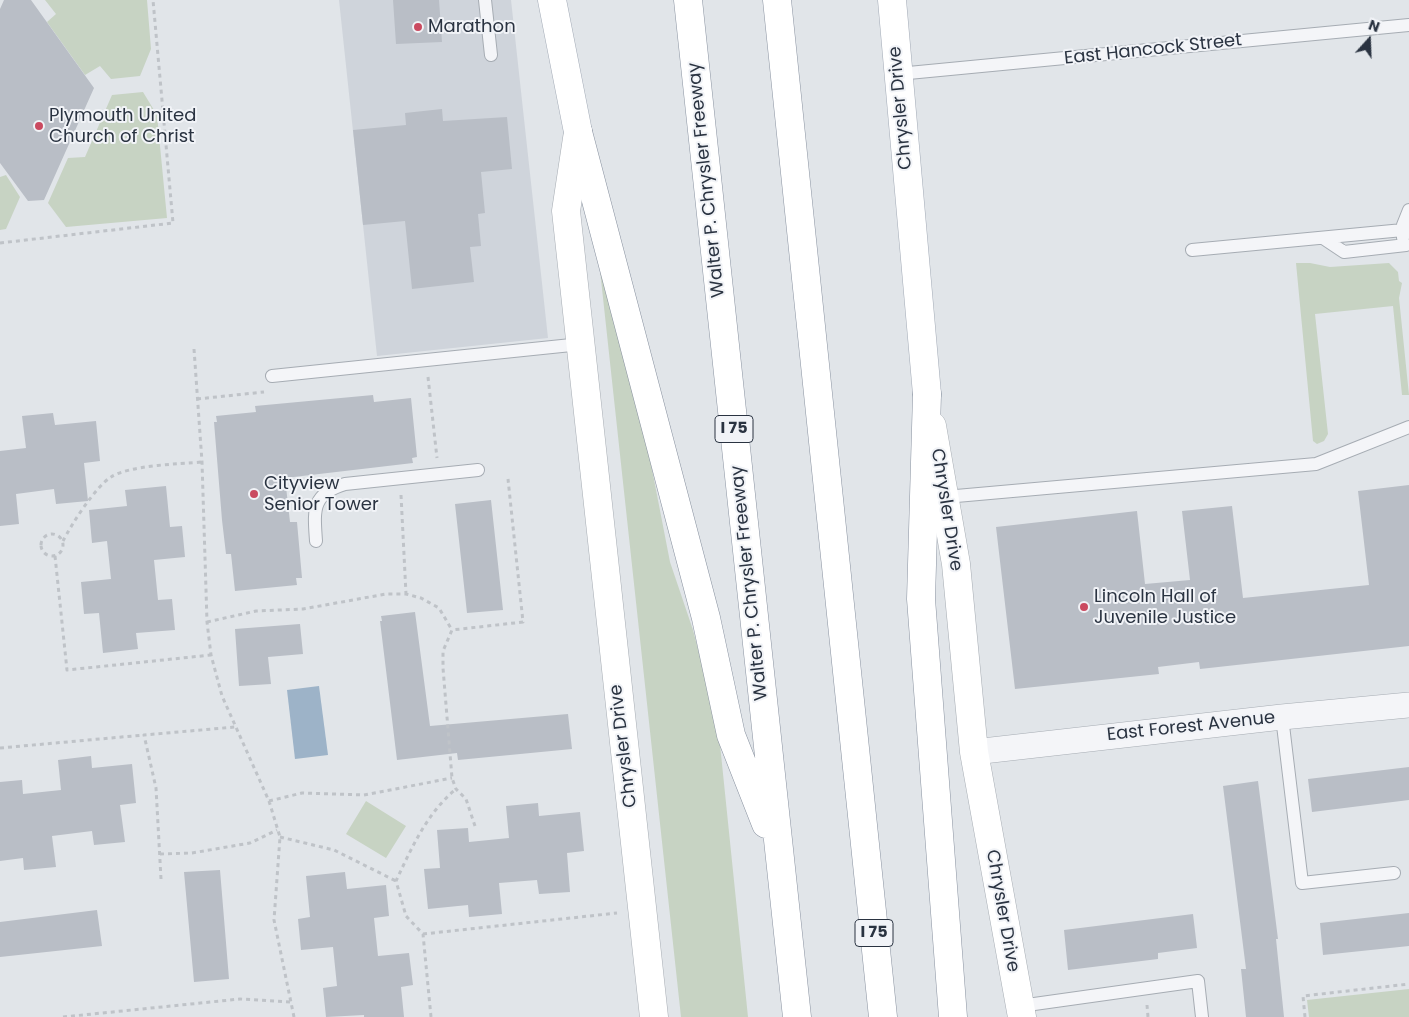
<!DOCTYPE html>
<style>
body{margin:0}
#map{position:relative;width:1409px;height:1017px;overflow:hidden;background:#e1e5e9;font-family:Poppins,sans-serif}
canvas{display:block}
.north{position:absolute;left:1344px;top:15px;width:50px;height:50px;-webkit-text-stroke:4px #f1f3f7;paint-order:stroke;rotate:20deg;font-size:14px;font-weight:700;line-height:20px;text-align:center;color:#2a3341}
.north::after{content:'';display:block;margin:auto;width:18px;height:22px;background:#2a3341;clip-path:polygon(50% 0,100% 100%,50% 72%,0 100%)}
</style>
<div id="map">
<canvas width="1409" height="1017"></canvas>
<div class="north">N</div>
</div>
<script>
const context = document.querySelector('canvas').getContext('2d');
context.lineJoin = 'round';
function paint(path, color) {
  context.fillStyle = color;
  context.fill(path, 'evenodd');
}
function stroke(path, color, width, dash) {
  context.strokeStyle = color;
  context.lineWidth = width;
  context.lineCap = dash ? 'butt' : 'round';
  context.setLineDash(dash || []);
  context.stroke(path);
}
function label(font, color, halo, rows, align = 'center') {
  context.font = font + ' Poppins,sans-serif';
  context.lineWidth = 4;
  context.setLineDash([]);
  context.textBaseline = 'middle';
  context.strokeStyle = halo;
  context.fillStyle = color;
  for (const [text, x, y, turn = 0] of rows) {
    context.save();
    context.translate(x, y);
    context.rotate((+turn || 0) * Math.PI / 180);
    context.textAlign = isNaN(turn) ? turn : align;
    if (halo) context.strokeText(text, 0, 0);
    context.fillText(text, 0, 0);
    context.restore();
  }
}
const built = new Path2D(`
 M339,0H511L548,338L377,356Z`);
const green = new Path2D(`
 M45,0H147L151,49L140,76L111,79L100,66L85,75L47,22L56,14Z
 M143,92L157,115L167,218L66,227L48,203L68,158L85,157L112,95Z
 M6,175L20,197L6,229L0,230V177Z
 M599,261L632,366L670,562L693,630L718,725L748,1017H681Z
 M1296,263H1310L1330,267L1389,263L1398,272L1399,281L1402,283L1399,298L1409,395H1402L1393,306L1315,314L1328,434L1324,441L1317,444L1313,441Z
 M366,801L406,826L386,858L346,834Z
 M1409,989V1017H1309L1307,1000Z`);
const water = new Path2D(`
 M319,686L328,755L295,759L287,690Z`);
const building = new Path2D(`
 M4,0H31L94,88L44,200L28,201L0,163V9Z
 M393,0H439L442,42L396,44Z
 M442,109L443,121L507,117L512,169L481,172L485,213L478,214L481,246L470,247L474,282L412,289L405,221L363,225L353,130L406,125L405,113Z
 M373,395L374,402L411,398L417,457L412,458L413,463L285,478L290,522H297L302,578H296L297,585L235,591L231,554H226L222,520L214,422H217L216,416L256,412L255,406Z
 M53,413L55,425L96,421L100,461L84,463L88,501L56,504L54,489L16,494L19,524L0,526V451L26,448L22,416Z
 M1409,485V646L1200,669L1199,662L1158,667L1159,674L1015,689L996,527L1137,511L1145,584L1190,580L1182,511L1232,506L1243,598L1369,585L1358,491Z
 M166,486L170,527L182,526L185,557L154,560L158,600L172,599L175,630L136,633L138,649L103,653L99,613L84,614L81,582L111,579L107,541L92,543L89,510L127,506L125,490Z
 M491,500L503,610L467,613L455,504Z
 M415,612L430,726L568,714L572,749L458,760L457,753L397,760L380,621H382L381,616Z
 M300,624L303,654L268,657L271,684L239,686L235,629Z
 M91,756L92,768L132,764L136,803L120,805L125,842L94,845L92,831L52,836L56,867L24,870L23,858L0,861V782L22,780L23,794L61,790L58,760Z
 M1409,767V800L1312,812L1308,779Z
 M1258,781L1278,939H1276L1284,1017H1246L1241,969H1246L1223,786Z
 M538,803L539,816L580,812L584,851L567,853L570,892L539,894L537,880L499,883L502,914L469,917L468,905L428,909L424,869L440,868L437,830L468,828L469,842L509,838L506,806Z
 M220,870L229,979L194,982L184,872Z
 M345,872L347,889L386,885L389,916L374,918L378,956L409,953L413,985L401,987L404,1017H364V1015L326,1017L323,988L337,986L333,947L301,950L298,919L310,917L306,876Z
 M97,910L102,946L0,957V922Z
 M1409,913V946L1323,955L1320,923Z
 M1193,914L1197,948L1158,953V959L1068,970L1064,930Z`);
const path = new Path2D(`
 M0,243L173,223L153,0
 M194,349L202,462L207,622L211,655L222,696L269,801L280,837L274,920L294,1017
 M428,377L437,458
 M197,399L264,392
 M401,495L406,594
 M41 545a11 11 0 1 1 22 0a11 11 0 1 1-22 0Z
 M63,541C71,525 96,486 111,477C130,465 179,464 202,462
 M55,556L67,670L211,655
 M207,622L256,611L303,609L386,594H406L421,598L439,608L452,630
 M0,748L144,735
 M269,801L302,793L364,795L452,778
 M475,826L466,799L456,789L452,778L443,668V651L452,630L523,622L508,479
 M280,837L334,850L396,881
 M160,854L192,853L250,843L277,830
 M161,879L156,788L144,735L235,727
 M423,934L617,913
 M1147,1005L1148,1017
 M63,1017L240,999L290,1002
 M431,1017L423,934L406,916L396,881C412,847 427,813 456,789
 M1305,1017L1303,996L1409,984`);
const lane = new Path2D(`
 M485,0L491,55
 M898,74L1409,25
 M1323,238L1344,252L1406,245
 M1403,238V225L1409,210
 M1192,250L1403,230
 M272,376L581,344
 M945,497L1316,464L1409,427
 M316,541C314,511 311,494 345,484L478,470
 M1282,717L1302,883L1394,873
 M1020,1006L1198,981L1202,1017`);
const street = new Path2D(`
 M974,752L1282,717L1409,705`);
const secondary = new Path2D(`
 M578,132L566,211L654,1017
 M932,426L956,564L974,752L1022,1017`);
const primary = new Path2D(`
 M552,0L578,132
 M892,0L927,394`);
const highway = new Path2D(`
 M688,0L797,1017
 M777,0L883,1017
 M578,132L706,618L731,735L766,824
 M927,394L921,599L953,1017`);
const markers = [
 [418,27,5,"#ca4a60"],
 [39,126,5,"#ca4a60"],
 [254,494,5,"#ca4a60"],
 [1084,607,5,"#ca4a60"]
];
const shields = [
 [734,429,38],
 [874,933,38]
];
const shieldNames = [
 ["I 75",734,429],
 ["I 75",874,933]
];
const poiNames = [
 ["Marathon",428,27],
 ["Plymouth United",49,116],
 ["Church of Christ",49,137],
 ["Cityview",264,484],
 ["Senior Tower",264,505],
 ["Lincoln Hall of",1094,597],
 ["Juvenile Justice",1094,618]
];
const streetNames = [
 ["East Hancock Street",1153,50,-6],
 ["Chrysler Drive",901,108,-95],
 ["Walter P. Chrysler Freeway",707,180,-96],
 ["Chrysler Drive",946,510,81],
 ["Walter P. Chrysler Freeway",750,583,-96],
 ["East Forest Avenue",1191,727,-6],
 ["Chrysler Drive",624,746,-97],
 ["Chrysler Drive",1002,911,80]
];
paint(built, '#cfd4db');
paint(green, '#c7d3c3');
paint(water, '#9db3c8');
paint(building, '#b9bec6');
stroke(lane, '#a6acb3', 14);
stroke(street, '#a6acb3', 26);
stroke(secondary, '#a6acb3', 29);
stroke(primary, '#a1a9b5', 29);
stroke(highway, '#8992a0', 29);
stroke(path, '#bfc3c8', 3, [4, 4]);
stroke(lane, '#f4f5f8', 12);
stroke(street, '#f4f5f8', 25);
stroke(secondary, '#fff', 28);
stroke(primary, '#fff', 28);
stroke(highway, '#fff', 28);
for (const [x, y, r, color] of markers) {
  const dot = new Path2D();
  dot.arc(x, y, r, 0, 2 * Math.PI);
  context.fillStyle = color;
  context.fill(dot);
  stroke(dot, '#f1f3f7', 2);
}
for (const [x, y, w] of shields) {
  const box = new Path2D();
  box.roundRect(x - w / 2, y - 13.5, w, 27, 4);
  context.fillStyle = '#f1f3f7';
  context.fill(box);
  stroke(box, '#2a3341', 1);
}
label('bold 16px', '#2a3341', null, shieldNames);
label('18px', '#2a3341', '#f1f3f7', poiNames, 'left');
label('18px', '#2a3341', '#f1f3f7', streetNames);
</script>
